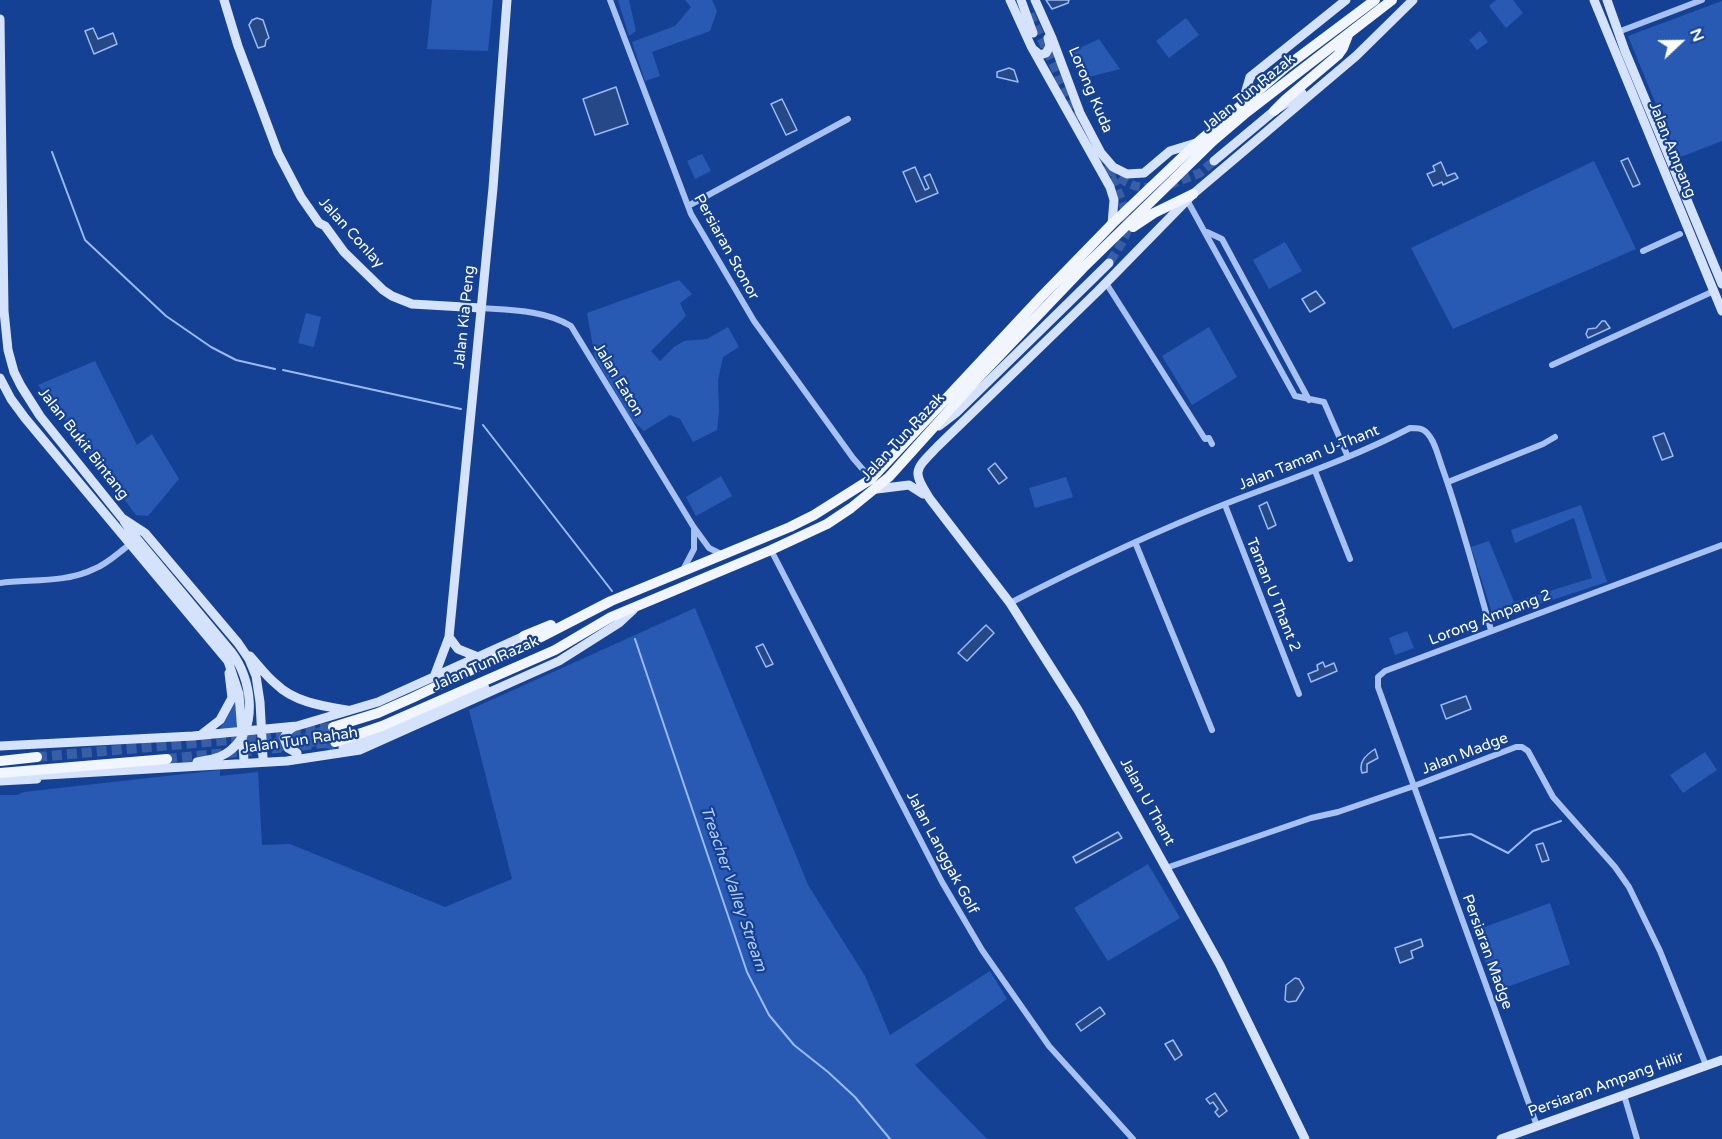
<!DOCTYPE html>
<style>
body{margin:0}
#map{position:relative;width:1722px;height:1139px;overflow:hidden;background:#154195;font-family:"Varela Round",sans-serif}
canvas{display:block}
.north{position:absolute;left:1650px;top:12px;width:60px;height:60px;-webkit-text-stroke:4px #154195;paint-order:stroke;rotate:68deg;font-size:16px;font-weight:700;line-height:24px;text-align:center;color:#fff}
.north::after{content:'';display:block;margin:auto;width:21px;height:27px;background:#fff;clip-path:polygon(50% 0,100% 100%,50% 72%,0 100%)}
</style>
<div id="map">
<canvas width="1722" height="1139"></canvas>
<div class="north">N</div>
</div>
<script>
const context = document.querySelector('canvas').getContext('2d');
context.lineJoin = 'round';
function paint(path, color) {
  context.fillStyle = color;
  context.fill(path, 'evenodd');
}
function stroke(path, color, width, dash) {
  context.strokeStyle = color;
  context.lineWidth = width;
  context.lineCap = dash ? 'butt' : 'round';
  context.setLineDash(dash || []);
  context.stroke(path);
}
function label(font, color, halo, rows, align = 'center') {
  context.font = font + ' "Varela Round",sans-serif';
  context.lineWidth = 4.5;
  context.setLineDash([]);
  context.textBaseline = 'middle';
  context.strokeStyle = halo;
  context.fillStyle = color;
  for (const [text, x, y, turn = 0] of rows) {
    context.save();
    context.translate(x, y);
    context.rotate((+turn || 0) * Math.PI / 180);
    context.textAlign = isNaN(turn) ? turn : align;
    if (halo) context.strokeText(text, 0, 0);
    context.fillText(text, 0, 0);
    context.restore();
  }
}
const green = new Path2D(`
 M432,0H493L488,51L427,49Z
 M618,0H629L636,31L629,36Z
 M685,0H712L717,11L710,31L652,52L660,76L645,81L632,42L675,26L691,7Z
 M1496,0H1513L1523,13L1506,28L1489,6Z
 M1722,1V141L1678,158L1628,36Z
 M1186,18L1199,35L1169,58L1156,41Z
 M1480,31L1488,42L1477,50L1469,40Z
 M1099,39L1120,69L1085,78L1071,52Z
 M702,154L711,171L695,179L687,161Z
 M1594,161L1636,249L1453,329L1411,248Z
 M1285,242L1302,271L1269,289L1253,260Z
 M679,280L692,294L680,303L686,316L651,351L660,361L674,347L684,341L707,339L728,327L739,347L723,357L718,380L719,412L717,430L693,442L680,419L670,415L644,431L632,420L595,358L587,313Z
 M306,313L321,317L314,347L298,343Z
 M1209,327L1237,377L1192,405L1162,356Z
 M95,361L137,445L152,434L179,479L148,516L136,515L38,385Z
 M721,476L732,496L696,516L686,497Z
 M1066,477L1073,497L1035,508L1029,488Z
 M1581,505L1607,582L1494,619L1471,547L1489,541L1514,602L1592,578L1574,518L1515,543L1511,530Z
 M695,608L808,885L865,976L890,1035L990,971L1007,999L915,1065L987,1139H0V795H17L24,792L220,770V776L258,772L262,845L290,844L445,907L512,879L469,710Z
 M1407,631L1414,648L1395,655L1389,638Z
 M235,701H238V729H220C223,719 232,712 235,701Z
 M330,723L335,750C328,751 327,747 321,746C309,745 293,756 290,739Z
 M281,737L284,751H275L269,743L272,739Z
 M1705,752L1717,770L1683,793L1670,775Z
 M1148,864L1180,918L1108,961L1074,908Z
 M1550,903L1570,964L1496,991L1474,931Z`);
const water = new Path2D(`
 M1046,0H1069L1068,3L1052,9Z
 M257,18L263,20L269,38L266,40L265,46L258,48L249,25L252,20Z
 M93,28L98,39L113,33L117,44L94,54L85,31Z
 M1009,68L1014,70L1018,82L997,77V72Z
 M616,87L628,124L595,135L583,99Z
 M782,99L797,130L786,135L771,104Z
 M1628,158L1640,184L1633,187L1621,161Z
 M1441,162L1447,176L1455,173L1458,178L1443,185L1442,182L1433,186L1427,174L1435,171L1433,166Z
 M915,167L925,190L929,188L924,177L930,174L938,193L916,202L903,172Z
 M1316,291L1325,303L1310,312L1302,299Z
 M1602,321H1605L1610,328L1588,338L1586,334L1588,329L1596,328Z
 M1664,433L1673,456L1662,460L1653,437Z
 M995,463L1007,478L999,484L988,469Z
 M1267,502L1276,525L1268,529L1259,506Z
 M986,625L994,633L967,661L958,653Z
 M763,644L773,664L766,667L756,647Z
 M1323,662L1325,667L1334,663L1337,671L1311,682L1308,674L1318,670L1317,665Z
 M1466,696L1471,709L1446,719L1441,705Z
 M1375,749L1378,758L1367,764V772L1362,773C1358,762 1366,755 1375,749Z
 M1118,832L1122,838L1076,863L1073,857Z
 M1543,843L1549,860L1542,862L1536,845Z
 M1421,939L1423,946L1411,951L1413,958L1400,963L1395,948Z
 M1295,978L1299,979L1304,988L1296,1001L1288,1002L1285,1000L1286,985Z
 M1100,1007L1105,1014L1081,1031L1076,1024Z
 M1173,1040L1182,1055L1175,1060L1165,1044Z
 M1215,1093L1227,1111L1219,1117L1215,1112L1218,1109L1213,1102L1210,1104L1206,1099Z`);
const stream = new Path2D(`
 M52,152L85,240L166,316L211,347L236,360L275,369
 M283,370L461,409
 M483,425L612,591
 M635,639L747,972L769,1015L794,1045L828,1072L855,1097L890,1139
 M1440,838L1471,834L1508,853L1533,831L1561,821`);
const secondaryTunnel = new Path2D(`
 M1030,14L1081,124
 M1099,154C1109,171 1130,210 1127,230C1125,241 1114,254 1109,263
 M1109,169C1121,180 1135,190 1152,187
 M1169,185L1200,173L1214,161`);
const primaryTunnel = new Path2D(`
 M37,757L251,738L333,727
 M167,759L335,742`);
const street = new Path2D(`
 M610,0L691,214L754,321L853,458L871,479
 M1618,32L1702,0
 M1187,200L1295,396L1324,402L1348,457
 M688,206L848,119
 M1207,232L1222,239L1309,400
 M1643,251L1680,234
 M1106,283L1205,439L1209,438L1212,444
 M481,308C510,310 545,310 571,326L693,526L709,548L721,554
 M1552,365L1714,291
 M1315,471L1350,559
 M1448,482L1543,444L1555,437
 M1225,505L1299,694
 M1135,542L1212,730
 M771,550L942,882L982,950L1049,1046L1133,1139
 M683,570L694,549V529
 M0,583C30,579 66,583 94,569C107,564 118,553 129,545
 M1010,603C1080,567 1151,533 1225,504C1287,480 1351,459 1410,428C1417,428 1423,428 1427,433C1435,441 1438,456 1442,467C1461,520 1475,575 1491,630
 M1166,868L1311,818L1338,812L1414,786L1516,747H1522L1528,751L1553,797L1615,867L1629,887L1660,951L1706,1065
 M1624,1095L1637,1139
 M1537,1126L1378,687V677L1385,671L1722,545`);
const secondary = new Path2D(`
 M224,0L238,46L278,153L301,197L319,223L325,226L344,252L383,290L392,296L412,304L481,308
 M1010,0L1031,46L1110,187L1114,200L1112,224
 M1021,0L1033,33
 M1035,0L1052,38L1080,113L1101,153L1113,167L1127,174L1144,173L1170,151L1196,143
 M1594,0L1722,311
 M1607,0L1625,51L1722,284
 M0,19L4,311L8,350L14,372L21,386L40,416L122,518L145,533L238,643L249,659L256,676L260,702L263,758
 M1034,50L1040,55L1046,53L1050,46L1048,38
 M1242,104L1250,77L1346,0
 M1214,161L1274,111L1302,93
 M0,378L11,399L25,418L228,661L239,694L244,760
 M939,426L956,413L1109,263
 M877,489L909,485L923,494
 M124,521L132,533L232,653C251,678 259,726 232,749C222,758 210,760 197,762
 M449,637L458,649L478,657
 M250,656C258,665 266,676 276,684C294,702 322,706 347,710
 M434,677L449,637L493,188L507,0
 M294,727L289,730L284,738L288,748L297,753
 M202,734L220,720L232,698L229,673
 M0,746L193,736L297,726L378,702L524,636
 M343,747L350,746L485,688
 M29,776L287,761L360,750L559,661L619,623L633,610
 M0,781L37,779
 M1305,1139L1220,965L1078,710L1010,603L930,499C912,470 914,471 937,447L1098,291L1193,194L1356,56L1413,0
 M1501,1139L1722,1060`);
const primary = new Path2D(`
 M1274,111L1286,99L1338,55L1343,48L1348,35
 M1133,227L1154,213L1193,194
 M524,636L551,625
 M333,727L378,713L412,698L541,637L611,601L790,527L814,515L871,479L1041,297L1112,224L1197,143L1287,66L1375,0
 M335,742L382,726L555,650L611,617L771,550L827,524L851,508L889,477L979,377L1083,268L1213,141L1247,112L1392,0
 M0,761L37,757
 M0,773L167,759`);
const streetNames = [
 ["Lorong Kuda",1090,90,67],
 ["Jalan Tun Razak",1249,93,-39],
 ["Jalan Ampang",1672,150,68],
 ["Jalan Conlay",351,233,48],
 ["Persiaran Stonor",726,247,61],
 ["Jalan Kia Peng",465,317,-84],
 ["Jalan Eaton",618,380,59],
 ["Jalan Tun Razak",903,437,-47],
 ["Jalan Bukit Bintang",83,444,52],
 ["Jalan Taman U-Thant",1309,458,-22],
 ["Taman U Thant 2",1273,595,68],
 ["Lorong Ampang 2",1490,618,-21],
 ["Jalan Tun Razak",486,664,-24],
 ["Jalan Tun Rahah",300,741,-8],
 ["Jalan Madge",1465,754,-21],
 ["Jalan U Thant",1147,802,61],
 ["Jalan Langgak Golf",942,853,62],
 ["Persiaran Madge",1487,952,70],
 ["Persiaran Ampang Hilir",1606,1085,-20]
];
const waterNames = [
 ["Treacher Valley Stream",733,889,71]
];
paint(green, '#285ab4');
paint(water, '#274887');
stroke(water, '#98baf5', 1.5);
stroke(stream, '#98baf5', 2);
stroke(secondaryTunnel, '#385ea5', 9, [9, 4.5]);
stroke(primaryTunnel, '#385ea5', 10, [10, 5]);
stroke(street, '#a6c1f2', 6);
stroke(secondary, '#d4e2fc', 9);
stroke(primary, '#f0f5ff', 10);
label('15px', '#fff', '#154195', streetNames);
label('italic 16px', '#b2ccf8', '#154195', waterNames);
</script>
